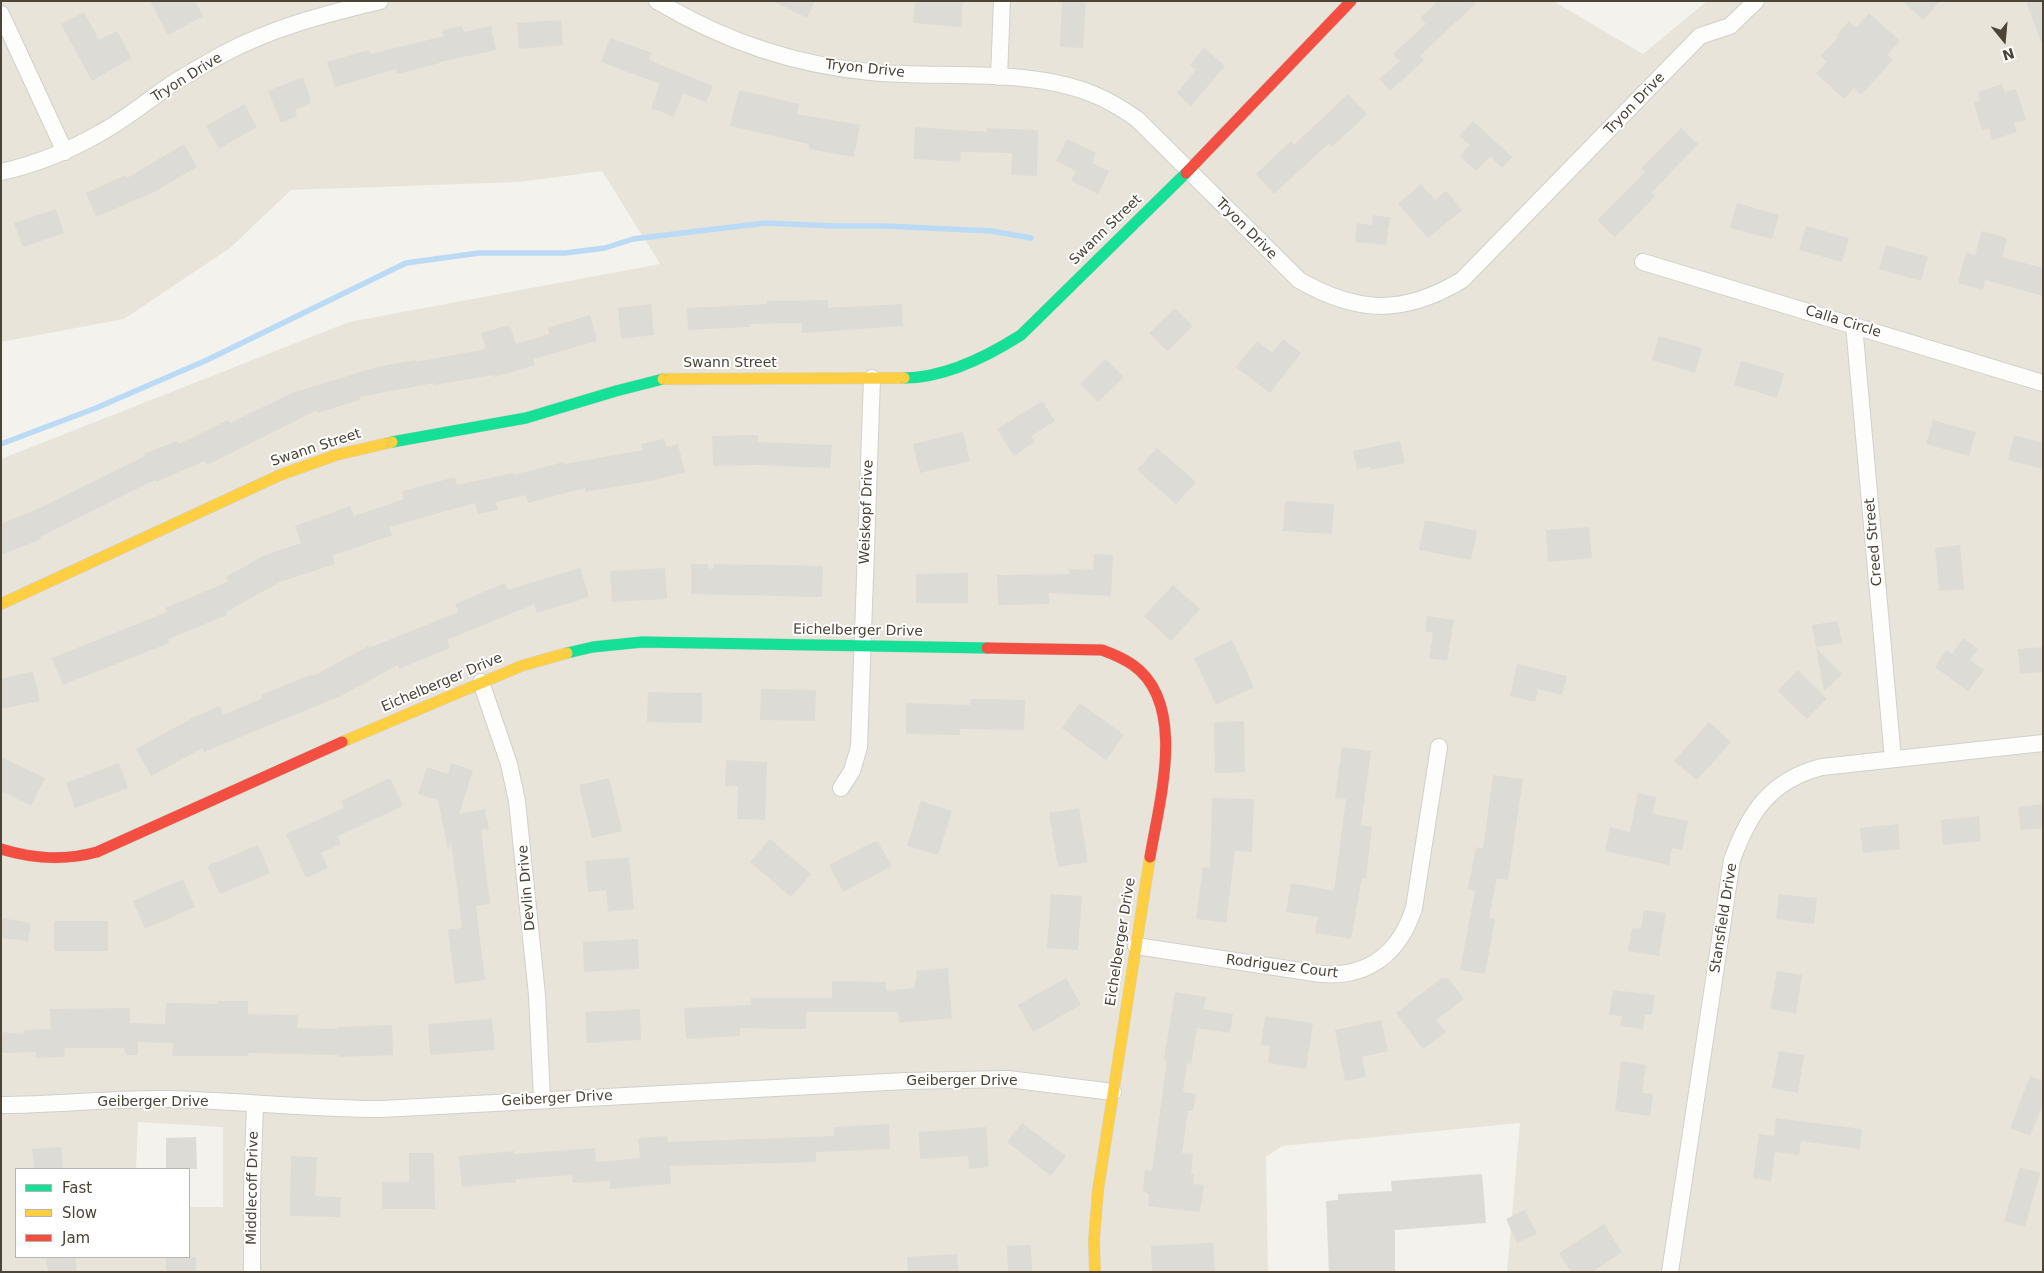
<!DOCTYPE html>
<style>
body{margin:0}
#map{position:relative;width:2044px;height:1273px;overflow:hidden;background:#f3f2ed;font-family:"DejaVu Sans",sans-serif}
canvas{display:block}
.frame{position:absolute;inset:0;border:2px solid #4b4437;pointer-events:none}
.legend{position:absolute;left:15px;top:1168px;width:175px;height:90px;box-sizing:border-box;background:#fff;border:1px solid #b7b4af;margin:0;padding:6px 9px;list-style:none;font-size:15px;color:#4b4437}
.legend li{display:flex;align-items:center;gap:10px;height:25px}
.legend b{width:25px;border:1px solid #b7b4af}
.north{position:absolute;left:1979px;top:15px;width:50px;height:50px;-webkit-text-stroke:4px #fff;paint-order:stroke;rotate:163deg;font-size:14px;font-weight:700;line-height:20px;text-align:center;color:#4b4437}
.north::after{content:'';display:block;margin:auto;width:18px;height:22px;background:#4b4437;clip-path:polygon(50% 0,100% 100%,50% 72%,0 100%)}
</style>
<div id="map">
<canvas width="2044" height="1273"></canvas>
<div class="frame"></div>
<ul class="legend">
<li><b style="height:6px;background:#16e098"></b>Fast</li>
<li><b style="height:6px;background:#ffcf43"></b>Slow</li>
<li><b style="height:6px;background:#f24e42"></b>Jam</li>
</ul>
<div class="north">N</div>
</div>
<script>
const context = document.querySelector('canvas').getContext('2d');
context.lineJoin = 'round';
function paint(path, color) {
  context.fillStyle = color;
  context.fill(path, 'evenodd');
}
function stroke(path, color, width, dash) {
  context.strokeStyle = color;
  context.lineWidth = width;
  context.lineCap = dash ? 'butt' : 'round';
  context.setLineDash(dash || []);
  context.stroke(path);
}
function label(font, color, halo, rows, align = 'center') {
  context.font = font + ' "DejaVu Sans",sans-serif';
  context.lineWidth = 4;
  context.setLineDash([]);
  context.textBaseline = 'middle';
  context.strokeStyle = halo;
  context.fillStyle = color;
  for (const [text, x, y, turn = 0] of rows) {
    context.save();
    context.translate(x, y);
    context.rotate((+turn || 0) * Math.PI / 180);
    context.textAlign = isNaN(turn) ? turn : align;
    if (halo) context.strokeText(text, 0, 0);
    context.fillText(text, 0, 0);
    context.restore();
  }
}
const residential = new Path2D(`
 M1,1H1553L1643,54L1707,1H2043V1272H1507L1520,1123L1282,1146L1266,1157L1268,1272H1V459L349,322L660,264L602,171L519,182L291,190L230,248L124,319L1,342ZM138,1122L223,1127V1207H189V1257H16V1169H136Z`);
const stream = new Path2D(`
 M1,444L96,408L207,360L406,263L479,253H565L605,248L633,239L765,223L834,226H885L991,231L1031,238`);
const building = new Path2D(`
 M150,1H195L203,16L168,35Z
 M773,1H815L807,18Z
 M915,1H963L961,27L913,23Z
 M1062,1H1086L1083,48L1060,47Z
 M1438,1H1478L1420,56L1424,60L1390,91L1379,79L1400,61L1393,54L1426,24L1420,18Z
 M1902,1H1940L1923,20Z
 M2026,1H2043V42H2041Z
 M84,12L99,40L117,31L132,58L92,81L61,24Z
 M1869,13L1900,41L1887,55L1893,60L1861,95L1854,88L1844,99L1816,73L1827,62L1821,56L1839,36L1837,35L1849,21L1856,28Z
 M561,20L563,45L519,49L517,23Z
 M462,26L464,32L491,26L496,50L440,62V63L397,74L396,69L335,87L327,62L369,50L371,54L444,36L442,30Z
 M610,38L652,53L649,60L713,86L706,102L683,93L674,117L651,108L660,84L601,62Z
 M1204,48L1225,66L1191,106L1177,93L1196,70L1190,65Z
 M303,77L310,97V103L295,110L297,116L281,123L268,91Z
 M2002,84L2005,92L2016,89L2026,120L2014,123L2017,132L1992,140L1989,128L1982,130L1974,102L1980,100L1978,92Z
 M739,90L799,104L797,114L860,125L854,157L809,149V144L730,126Z
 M1348,94L1367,114L1332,147L1329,143L1274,194L1256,174L1291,141L1294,145Z
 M244,104L257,127L219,149L206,126Z
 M1473,121L1512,157L1502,168L1490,156L1476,171L1460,156L1470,145L1459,136Z
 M915,127L987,132V128L1038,130L1037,176L1011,175L1012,153L961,152L960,162L914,159Z
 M1681,128L1698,144L1651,193L1655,196L1615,237L1597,220L1645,172L1641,168Z
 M1067,139L1096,153L1092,163L1109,171L1098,194L1071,181L1076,171L1056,161Z
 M184,144L197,167L154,192L96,217L86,193L126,175L127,178Z
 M1421,184L1435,200L1446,191L1462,210L1428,238L1398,204Z
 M1737,203L1779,215L1772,239L1730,228Z
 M56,209L64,233L23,247L14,223Z
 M1373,215L1390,217L1386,245L1355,242L1357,223L1372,225Z
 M1806,226L1849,238L1842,262L1799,250Z
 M1982,231L2007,238L2002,257L2043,268V296L1985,280L1983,290L1958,283L1966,252L1975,255Z
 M1886,245L1928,257L1921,281L1879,269Z
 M828,300V308L902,304L903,326L802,333V323L750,324V327L688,330L687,308L767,304V301Z
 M651,304L654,335L621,339L618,308Z
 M1175,308L1193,326L1167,351L1149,333Z
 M590,315L597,341L533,359L535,365L494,377L493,375L434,385V383L359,397L360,400L317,413V410L207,465L205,461L156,482L155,480L40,537L41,539L1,555V524L42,507L145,456L144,454L177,441L179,444L228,420L230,423L292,393L377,367L416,360V362L486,349L481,333L510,325L516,344L549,334L548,328Z
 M1659,336L1702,348L1695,373L1652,360Z
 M1283,339L1301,353L1270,393L1236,367L1257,341L1272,353Z
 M1105,359L1124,377L1098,402L1080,384Z
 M1741,361L1784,373L1777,398L1734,385Z
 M1042,401L1055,421L1031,436L1035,442L1014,456L997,429Z
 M1933,420L1976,432L1969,456L1926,444Z
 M963,432L970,461L920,473L913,444Z
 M758,435V442L832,445L830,468L758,465L713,466L712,436Z
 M2014,435L2043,443V469L2008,460Z
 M664,439L667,447L678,444L685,472L655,480L585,492V488L528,503L526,495L496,502L498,510L478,514L475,503L389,527L392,535L332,556L335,564L280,582L226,612L227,615L168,639L169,643L63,685L52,658L167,612L165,608L228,582L226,577L263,556L301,543L295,526L334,512L350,506L354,516L404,499L402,491L455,477L457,485L513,473V475L564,462V464L643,450L641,444Z
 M1400,441L1405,463L1370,470V467L1357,469L1353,451Z
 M1157,448L1196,482L1176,504L1137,470Z
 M1285,501L1334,504L1332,534L1283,531Z
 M1425,520L1477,531L1471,560L1419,550Z
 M1589,527L1592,558L1548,562L1546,530Z
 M1960,545L1964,589L1939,591L1935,548Z
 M1094,554L1113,555L1111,596L1049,593V604L998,605L997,575L1069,574V569L1093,570Z
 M691,564H707L709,569L714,568V564L823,566L822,597L691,594Z
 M580,568L589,597L537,613L534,604L447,640L450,648L399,669L398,665L343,695L204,752L203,748L151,776L136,749L192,718L220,706L223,715L263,698L261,695L312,674L313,676L368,646L369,648L458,612L455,604L505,583L508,590Z
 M665,568L667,599L612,602L610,571Z
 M968,573V603H916V574Z
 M1173,585L1200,609L1171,641L1144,616Z
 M1427,616L1454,620L1447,661L1429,658L1433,633L1425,631Z
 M1838,621L1842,643L1816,647L1812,625Z
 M1963,638L1978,649L1970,660L1984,670L1968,691L1935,667L1946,650L1952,654Z
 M1232,640L1254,687L1216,705L1194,658Z
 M2043,647V672L2020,674L2018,649Z
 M1816,648L1842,674L1824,691Z
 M1517,664L1567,676L1562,695L1538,689L1535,702L1510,696Z
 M1798,670L1827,699L1807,719L1778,691Z
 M33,671L40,701L1,709V679Z
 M761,689L816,690L815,721L760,720Z
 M648,692L702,693V723L647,722Z
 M971,699L1025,700L1024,730L960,729V735L906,734V703L970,705Z
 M1080,703L1124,735L1106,760L1062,728Z
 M1244,721L1245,772L1215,773L1214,722Z
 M1709,722L1731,742L1697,780L1674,761Z
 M1342,747L1371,751L1361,825L1372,827L1366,878H1362L1351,939L1315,933L1318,917L1286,912L1291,883L1334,891L1346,799L1335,798Z
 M1,757L45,778L31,806L1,791Z
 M726,760L767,762L765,820L737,819L738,786H725Z
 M119,763L128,788L75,808L66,783Z
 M451,763L473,770L459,814L485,809L489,829L481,830L490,904L476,906L485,980L455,984L448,930L462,928L451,840L448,850L438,800L418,794L427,767L448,774Z
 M1493,775L1523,779L1508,880L1497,878L1489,918L1495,919L1485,974L1460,970L1475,891L1468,889L1476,847L1483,849Z
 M390,778L403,806L338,836L341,844L321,853L328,868L306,878L286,834L344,808L341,801Z
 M609,778L622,831L592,838L579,785Z
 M1638,793L1656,797L1653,814L1688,821L1682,850L1672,848L1669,865L1605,851L1610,827L1630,832Z
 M1212,798L1254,799L1252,852L1235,851L1226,923L1196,919L1203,867L1210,868Z
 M921,801L952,811L938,855L907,846Z
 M2043,804V828L2021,830L2018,807Z
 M1079,808L1088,862L1058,867L1049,813Z
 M1979,816L1981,841L1943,845L1941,820Z
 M1898,824L1900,849L1863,853L1860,828Z
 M770,839L811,874L791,897L750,862Z
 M873,842H878L892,866L843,892L829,865Z
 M258,845L270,873L220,894L207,866Z
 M629,857L634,909L608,912L606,890L588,892L585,861Z
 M183,879L195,907L145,929L133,901Z
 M1051,894L1082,896L1078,950L1047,948Z
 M1779,894L1817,898L1814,924L1776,919Z
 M1644,910L1666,913L1659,956L1628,951L1632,928L1641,929Z
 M1,918L31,923L28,941L1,938Z
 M54,921H108V951H54Z
 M638,939L639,969L584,972L583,942Z
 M948,968L952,1018L899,1023L898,1012H806V1029L740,1028V1036L686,1039L684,1008L751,1005V998H832V981L886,982V991L914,988L917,971Z
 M1777,971L1802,975L1796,1013L1770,1009Z
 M1066,978L1081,1005L1033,1032L1018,1005Z
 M1442,978H1448L1464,999L1436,1020L1446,1032L1423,1049L1396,1013Z
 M1613,990L1655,995L1652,1015H1645L1643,1029L1620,1026L1622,1016L1609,1015Z
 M1175,992L1206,997L1204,1009L1233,1014L1230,1033L1197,1028L1191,1064L1187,1063L1183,1092L1196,1094L1193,1111H1188L1182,1153L1193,1154L1191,1174H1194L1193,1184L1204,1185L1200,1212L1148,1206L1149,1194L1143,1191L1145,1170L1152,1171L1167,1060L1164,1059Z
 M217,1001H248V1014L298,1015L297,1028L337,1029V1027L392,1025L393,1055L338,1057V1055L248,1053L249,1056H172L173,1043L138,1042V1055H126L124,1048H64L65,1057L36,1058V1052L1,1053V1032L24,1034V1030L51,1029L50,1009L130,1008V1023L165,1024L166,1003L218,1004Z
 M640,1009L641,1040L587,1043L585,1012Z
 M1265,1016L1313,1023L1306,1069L1268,1063L1270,1046L1261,1045Z
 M492,1019L495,1050L430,1055L428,1024Z
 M1381,1020L1388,1051L1362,1057L1366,1077L1345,1081L1335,1030Z
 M1779,1051L1804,1055L1798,1093L1772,1088Z
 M1621,1061L1646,1065L1642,1093L1653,1094L1650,1116L1615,1111Z
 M2030,1076L2043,1081V1104L2030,1136L2010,1128Z
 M1776,1118L1862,1129L1860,1149L1801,1141L1799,1155L1775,1152L1771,1181L1753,1178L1759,1134L1774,1136Z
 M1022,1123L1066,1156L1051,1176L1007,1142Z
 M889,1124L890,1149L816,1152V1162L670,1166L671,1184L610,1189V1181L573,1183L572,1175L516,1179V1182L462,1187L459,1156L514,1151V1154L595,1148L596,1162L640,1158L638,1138L667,1136L668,1142L834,1136V1127Z
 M986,1127L989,1167L969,1169L968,1156L920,1159L919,1132Z
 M196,1137L197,1169H166V1138Z
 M61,1147L63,1169H34L32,1149Z
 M409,1153H434L435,1209H382V1182H409Z
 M291,1156L317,1157L315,1196L341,1197L340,1217L290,1216Z
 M2020,1167L2040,1173L2025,1227L2004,1221Z
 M1482,1174L1486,1223L1395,1230V1272H1329L1326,1201L1338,1200V1194L1392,1191L1391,1181Z
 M1525,1210L1537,1234L1517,1243L1506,1219Z
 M1604,1224L1622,1252L1592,1272H1571L1559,1253Z
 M1213,1243L1215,1272H1152L1151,1246Z
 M1031,1245L1032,1272H1008L1007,1246Z
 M957,1254L958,1272H908L907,1257Z
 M46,1257H75L77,1272H48Z
 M166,1257H196V1272H166Z`);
const street = new Path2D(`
 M657,1C722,40 794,65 870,72C941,79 1029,67 1095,95C1110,101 1124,110 1137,119L1299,280C1358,314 1404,315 1462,280L1700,36L1730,26L1756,1
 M1,14L65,152
 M999,77L1002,1
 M1,172C37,164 69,151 100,133C126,119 148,100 172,84C189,73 207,63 225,53C274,27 326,14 380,1
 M1643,262L2043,383
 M1854,325L1893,759
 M481,682L509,764L517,801L537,995L542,1099
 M841,788L852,771L859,747L872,378
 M1136,946L1321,974C1369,978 1400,952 1414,908L1439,747
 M1,1105C57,1105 113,1098 169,1099C240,1101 311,1109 382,1109L906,1081L1008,1079L1113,1092
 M252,1272V1192L255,1104
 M1670,1272L1732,860C1749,813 1770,780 1822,767L2043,743`);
const fast = new Path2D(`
 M904,378C945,378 988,356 1021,335L1186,173
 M392,442L526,418L616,391L663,379
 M567,653L593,647L642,642L987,648`);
const slow = new Path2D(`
 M663,379L904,378
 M1,604L280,475L336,455L392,442
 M342,742L521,666L567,653
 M1095,1272L1094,1240L1098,1190L1150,857`);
const jam = new Path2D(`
 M1186,173L1351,1
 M987,648L1102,650C1113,654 1123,658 1133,665C1188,704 1159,802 1150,857
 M1,849C34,859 64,861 97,852L342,742`);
const streetNames = [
 ["Tryon Drive",865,69,6],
 ["Tryon Drive",187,78,-32],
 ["Tryon Drive",1635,104,-46],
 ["Tryon Drive",1246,229,45],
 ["Swann Street",1106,230,-44],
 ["Calla Circle",1843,322,17],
 ["Swann Street",730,363],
 ["Swann Street",316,448,-18],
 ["Weiskopf Drive",867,512,-88],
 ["Creed Street",1874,542,-95],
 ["Eichelberger Drive",858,631,1],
 ["Eichelberger Drive",442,683,-23],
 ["Devlin Drive",527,888,-95],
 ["Stansfield Drive",1724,918,-81],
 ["Eichelberger Drive",1121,942,-81],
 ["Rodriguez Court",1282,967,7],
 ["Geiberger Drive",962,1081],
 ["Geiberger Drive",557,1099,-3],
 ["Geiberger Drive",153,1102],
 ["Middlecoff Drive",253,1188,-89]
];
paint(residential, '#e8e4da');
stroke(stream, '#badaf5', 5.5);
paint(building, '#dddbd5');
stroke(street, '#d1d0ca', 18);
stroke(fast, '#d3d0c3', 12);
stroke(slow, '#d3d0c3', 12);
stroke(jam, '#d3d0c3', 12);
stroke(street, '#fdfdfc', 16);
stroke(fast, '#16e098', 11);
stroke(slow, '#ffcf43', 11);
stroke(jam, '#f24e42', 11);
label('14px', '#4b4437', '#fff', streetNames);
</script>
